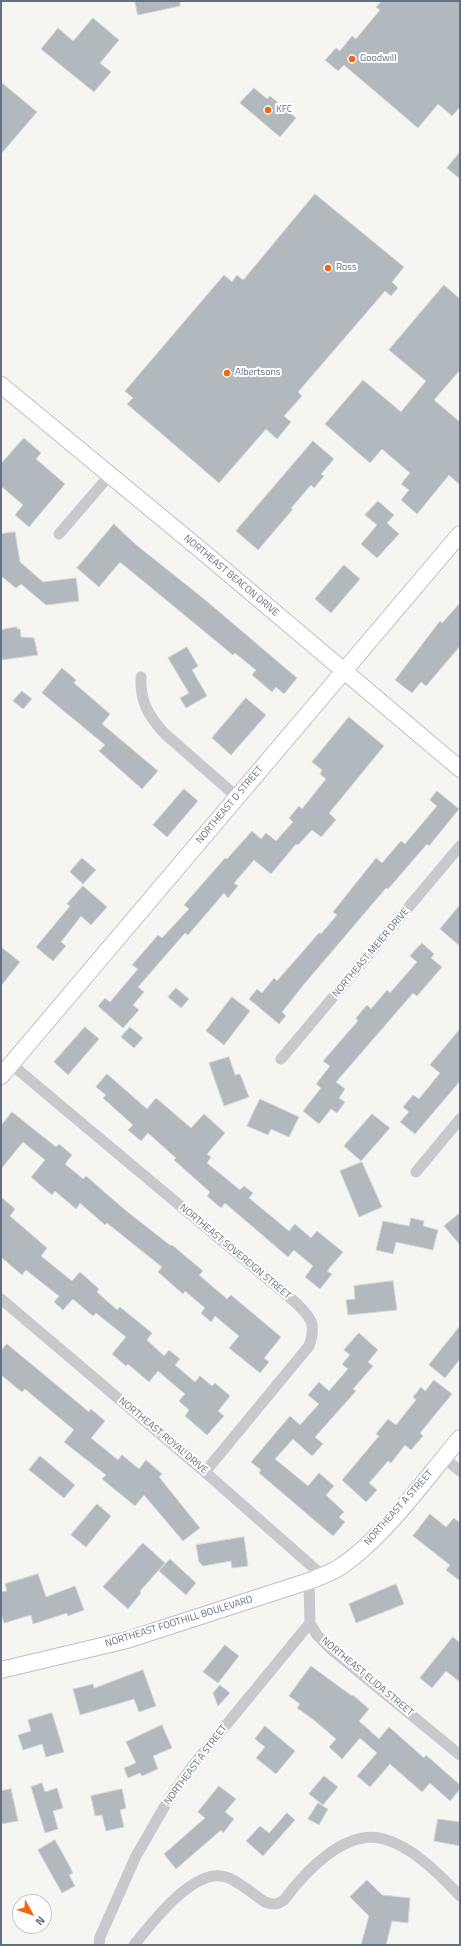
<!DOCTYPE html>
<style>
body{margin:0}
#map{position:relative;width:461px;height:1946px;overflow:hidden;background:#f5f5f1;font-family:"Titillium Web",sans-serif}
canvas{display:block}
.frame{position:absolute;inset:0;border:2px solid #617085;pointer-events:none}
.north{position:absolute;left:12px;top:1894px;width:40px;height:40px;box-sizing:border-box;background:#fff;border:1px solid #c0c6ce;border-radius:50%;rotate:130deg;font-size:11px;font-weight:700;line-height:16px;text-align:center;color:#617085}
.north::after{content:'';display:block;margin:auto;width:14px;height:18px;background:#f56511;clip-path:polygon(50% 0,100% 100%,50% 72%,0 100%)}
</style>
<div id="map">
<canvas width="461" height="1946"></canvas>
<div class="frame"></div>
<div class="north">N</div>
</div>
<script>
const context = document.querySelector('canvas').getContext('2d');
context.lineJoin = 'round';
function paint(path, color) {
  context.fillStyle = color;
  context.fill(path, 'evenodd');
}
function stroke(path, color, width, dash) {
  context.strokeStyle = color;
  context.lineWidth = width;
  context.lineCap = dash ? 'butt' : 'round';
  context.setLineDash(dash || []);
  context.stroke(path);
}
function label(font, color, halo, rows, align = 'center') {
  context.font = font + ' "Titillium Web",sans-serif';
  context.lineWidth = 4;
  context.setLineDash([]);
  context.textBaseline = 'middle';
  context.strokeStyle = halo;
  context.fillStyle = color;
  for (const [text, x, y, turn = 0] of rows) {
    context.save();
    context.translate(x, y);
    context.rotate((+turn || 0) * Math.PI / 180);
    context.textAlign = isNaN(turn) ? turn : align;
    if (halo) context.strokeText(text, 0, 0);
    context.fillText(text, 0, 0);
    context.restore();
  }
}
const building = new Path2D(`
 M135,1H180V6L138,15Z
 M382,1H460V107L452,116L438,104L418,128L344,65L338,71L325,60L336,48L340,51L352,36L356,39L380,10L376,7Z
 M93,18L119,40L100,63L111,72L94,92L41,49L58,28L73,41Z
 M1,82L37,112L1,154Z
 M254,88L267,99L270,96L296,118L280,137L240,103Z
 M460,152V179L447,168Z
 M315,194L404,267L392,282L398,288L391,296L385,291L298,392L302,396L284,416L291,422L277,439L266,429L219,483L127,404L133,398L125,391L224,275L232,282L237,275L243,280Z
 M444,285L460,299V370L434,400L460,422V485L449,475L417,514L401,500L409,490L401,484L410,473L382,449L370,463L325,424L363,380L401,412L426,381L389,350Z
 M24,438L41,453L36,459L65,484L29,527L15,515L23,505L1,486V464Z
 M313,441L334,459L321,474L324,476L314,488L311,485L291,508L293,509L258,550L236,531Z
 M378,501L394,515L387,523L399,534L377,558L361,544L377,525L365,515Z
 M114,524L135,544L204,599L297,678L284,694L276,687L272,692L252,675L256,670L235,653L233,655L120,562L99,587L77,568Z
 M15,532L20,562L43,582L76,578L79,601L46,605L21,584L16,588L1,576V534Z
 M344,565L360,579L331,613L315,599Z
 M460,603V646L426,686L421,682L412,693L395,680L440,621L442,623Z
 M17,627V629H20L21,637L34,638L38,655L1,660V630Z
 M187,647L198,666L192,670L207,696L186,708L180,698L189,693L168,658Z
 M62,668L76,680L74,683L110,714L102,724L158,771L142,789L99,751L105,745L42,693Z
 M22,691L32,699L23,709L13,701Z
 M246,698L266,715L231,755L212,738Z
 M349,717L384,746L329,813L336,820L321,837L312,830L298,845L296,844L271,874L254,860L234,883L238,886L228,898L224,893L188,935L185,933L138,987L144,992L133,1005L139,1010L123,1028L98,1006L105,998L110,1002L138,969L132,965L158,935L162,938L189,909L184,905L225,858L227,859L252,831L261,839L266,833L276,841L293,822L289,818L299,806L302,809L326,779L320,774L322,770L312,762Z
 M184,789L198,801L167,837L153,825Z
 M437,791L459,809L429,846L427,844L388,889L386,888L305,983L282,1012L286,1016L279,1024L249,999L257,989L262,993L274,978L277,981L319,933L321,934L337,915L333,912L376,858L382,863L401,841L405,844L437,806L430,800Z
 M82,858L96,870L83,884L70,872Z
 M83,886L107,907L91,925L81,916L61,942L66,946L53,961L36,947L70,906L67,904Z
 M460,905V946L440,929Z
 M422,943L434,954L431,958L442,967L417,996L413,993L336,1082L345,1089L339,1098L345,1102L337,1113L331,1109L319,1124L303,1111L321,1088L316,1084L330,1066L323,1061L358,1021L356,1018L367,1005L371,1009L387,990L390,993L417,962L410,956Z
 M1,947L20,962L1,986Z
 M176,988L189,999L181,1008L168,997Z
 M232,997L250,1011L224,1045L206,1031Z
 M85,1027L99,1039L68,1075L54,1062Z
 M130,1027L143,1038L134,1048L121,1037Z
 M460,1029V1081L415,1134L400,1122L409,1112L403,1107L413,1095L419,1099L440,1073L430,1065Z
 M229,1057L235,1075L240,1074L249,1097L224,1106L209,1063Z
 M107,1074L147,1109L156,1098L191,1128L204,1114L225,1133L207,1154L211,1157L207,1163L240,1190L244,1186L253,1193L249,1198L289,1231L295,1224L311,1238L317,1231L343,1252L327,1271L332,1274L320,1289L305,1277L313,1266L294,1250L288,1257L225,1203L221,1208L207,1196L210,1192L174,1160L176,1158L148,1133L141,1141L128,1130L133,1125L103,1098L106,1095L96,1087Z
 M260,1099L299,1117L289,1137L271,1129L268,1135L247,1126Z
 M12,1112L56,1147L59,1144L72,1155L65,1164L83,1179L86,1176L125,1210L171,1246L172,1245L203,1271L199,1275L227,1299L231,1295L281,1337L264,1358L269,1362L260,1373L229,1348L239,1336L215,1316L211,1322L201,1313L205,1308L185,1291L183,1294L158,1272L162,1267L107,1223L105,1225L80,1203L76,1209L55,1191L52,1195L31,1177L45,1160L23,1142L1,1169V1126Z
 M372,1114L390,1128L361,1161L344,1146Z
 M362,1162L382,1207L359,1217L340,1171Z
 M1,1197L15,1209L10,1216L47,1248L41,1256L72,1281L80,1272L99,1289L97,1292L117,1310L120,1307L152,1333L147,1340L164,1356L169,1350L180,1359L175,1365L195,1382L200,1376L212,1386L215,1383L230,1396L218,1411L224,1416L207,1435L185,1416L189,1410L179,1401L185,1394L158,1371L149,1382L128,1364L126,1366L112,1354L126,1337L96,1313L93,1316L73,1299L63,1310L54,1302L59,1296L26,1270L22,1275L1,1257Z
 M460,1213V1245L444,1226Z
 M411,1218L424,1221L423,1226L438,1230L433,1250L396,1242L393,1254L376,1250L383,1221L409,1226Z
 M393,1281L397,1310L348,1315L346,1300L355,1299L354,1286Z
 M460,1326V1359L445,1378L429,1365Z
 M359,1333L378,1350L368,1362L373,1366L353,1389L356,1391L315,1437L323,1444L312,1456L293,1439L275,1459L308,1486L319,1473L334,1486L326,1495L344,1512L339,1517L345,1522L333,1536L259,1473L261,1470L251,1462L290,1416L300,1425L319,1404L308,1395L319,1382L329,1391L348,1369L342,1364L350,1355L344,1350Z
 M7,1344L89,1412L91,1409L105,1421L91,1438L118,1460L122,1455L139,1469L146,1460L162,1474L159,1477L200,1528L183,1541L144,1495L135,1506L102,1479L106,1475L64,1442L74,1430L25,1389L22,1392L1,1375V1351Z
 M434,1380L452,1394L420,1433L423,1436L411,1450L405,1445L391,1463L388,1461L369,1483L377,1490L366,1502L342,1480L379,1436L376,1434L388,1419L396,1425L416,1400L413,1397L421,1387L425,1391Z
 M40,1456L75,1485L64,1498L29,1470Z
 M97,1504L111,1516L86,1547L71,1535Z
 M430,1514L446,1527L454,1518L460,1523V1581L446,1570L450,1565L413,1536Z
 M244,1537L248,1566L232,1568L231,1561L203,1566L199,1562L196,1545Z
 M143,1543L165,1563L140,1591L141,1593L128,1609L103,1587Z
 M170,1559L196,1583L186,1595L159,1571Z
 M38,1574L46,1597L75,1586L84,1610L68,1616L67,1613L33,1624L31,1615L4,1623L1,1613V1592L7,1591L5,1584Z
 M396,1584L404,1604L356,1623L349,1604Z
 M453,1637L460,1643V1682L446,1671L432,1688L420,1678Z
 M225,1645L239,1656L218,1683L203,1672Z
 M311,1666L352,1696L353,1695L369,1709L359,1721L379,1739L389,1727L424,1758L426,1755L460,1785V1789L450,1801L430,1783L422,1792L390,1764L370,1787L357,1776L377,1753L360,1738L342,1759L329,1747L336,1739L314,1720L297,1708L300,1704L289,1696Z
 M143,1670L156,1706L139,1712L134,1699L80,1715L73,1689L93,1684L94,1688Z
 M220,1685L230,1693L218,1706L213,1693Z
 M52,1713L64,1752L46,1757L42,1744L23,1750L18,1735L31,1731L28,1720Z
 M162,1725L172,1748L153,1756L158,1769L142,1776L140,1773L128,1778L124,1768L136,1763L126,1742Z
 M265,1726L295,1751L276,1774L256,1758L265,1747L255,1739Z
 M324,1776L338,1787L323,1805L309,1794Z
 M42,1783L45,1792L57,1788L63,1808L53,1811L58,1829L45,1833L31,1787Z
 M219,1786L236,1799L225,1812L234,1819L223,1833L221,1830L176,1869L164,1854L205,1818L198,1812Z
 M11,1789L18,1821L1,1824V1791Z
 M122,1789L126,1808L120,1810L124,1827L106,1831L102,1815L95,1816L91,1796Z
 M318,1803L328,1809L319,1825L308,1819Z
 M287,1813L295,1820L263,1856L246,1841L260,1826L269,1833Z
 M438,1819L460,1822V1846L434,1841Z
 M55,1840L69,1865L73,1873L69,1875L75,1886L62,1893L38,1850Z
 M367,1880L382,1895L410,1898L408,1923L392,1921L386,1945H361L369,1916L350,1897Z`);
const street = new Path2D(`
 M59,534L109,476
 M141,677C140,702 148,715 164,733L237,797
 M281,1059L460,846
 M11,1064L295,1302C311,1318 317,1323 309,1346L205,1472
 M416,1172L460,1119
 M1,1299L205,1472L323,1576
 M443,1457L460,1471
 M309,1581L310,1623L317,1635L332,1650L460,1755
 M99,1945L100,1937L136,1856L170,1797L194,1764L310,1623
 M134,1945C151,1924 196,1863 229,1878C242,1884 253,1894 265,1902C273,1905 277,1905 284,1900C305,1872 345,1828 384,1839C413,1847 440,1875 460,1896`);
const secondary = new Path2D(`
 M1,385L202,551L460,769
 M1,1076L460,534
 M1,1670L127,1640L309,1581C320,1577 331,1573 340,1567C384,1538 426,1478 460,1438`);
const markers = [
 [352,59,4,"#f56511"],
 [268,110,4,"#f56511"],
 [328,268,4,"#f56511"],
 [227,373,4,"#f56511"]
];
const poiNames = [
 ["Goodwill",360,59],
 ["KFC",276,110],
 ["Ross",336,268],
 ["Albertsons",235,373]
];
const streetNames = [
 ["NORTHEAST BEACON DRIVE",231,576,40],
 ["NORTHEAST D STREET",230,805,-50],
 ["NORTHEAST MEIER DRIVE",371,953,-50],
 ["NORTHEAST SOVEREIGN STREET",235,1252,40],
 ["NORTHEAST ROYAL DRIVE",163,1436,40],
 ["NORTHEAST A STREET",399,1508,-48],
 ["NORTHEAST FOOTHILL BOULEVARD",179,1622,-17],
 ["NORTHEAST ELIDA STREET",367,1677,40],
 ["NORTHEAST A STREET",196,1765,-53]
];
paint(building, '#b1b8be');
stroke(building, '#d6d6d4', 1);
stroke(secondary, '#bbbec3', 18);
stroke(street, '#c7c9cd', 11);
stroke(secondary, '#fff', 16);
for (const [x, y, r, color] of markers) {
  const dot = new Path2D();
  dot.arc(x, y, r, 0, 2 * Math.PI);
  context.fillStyle = color;
  context.fill(dot);
  stroke(dot, '#fff', 1.5);
}
label('10px', '#617085', '#fff', poiNames, 'left');
label('10px', '#617085', '#fff', streetNames);
</script>
